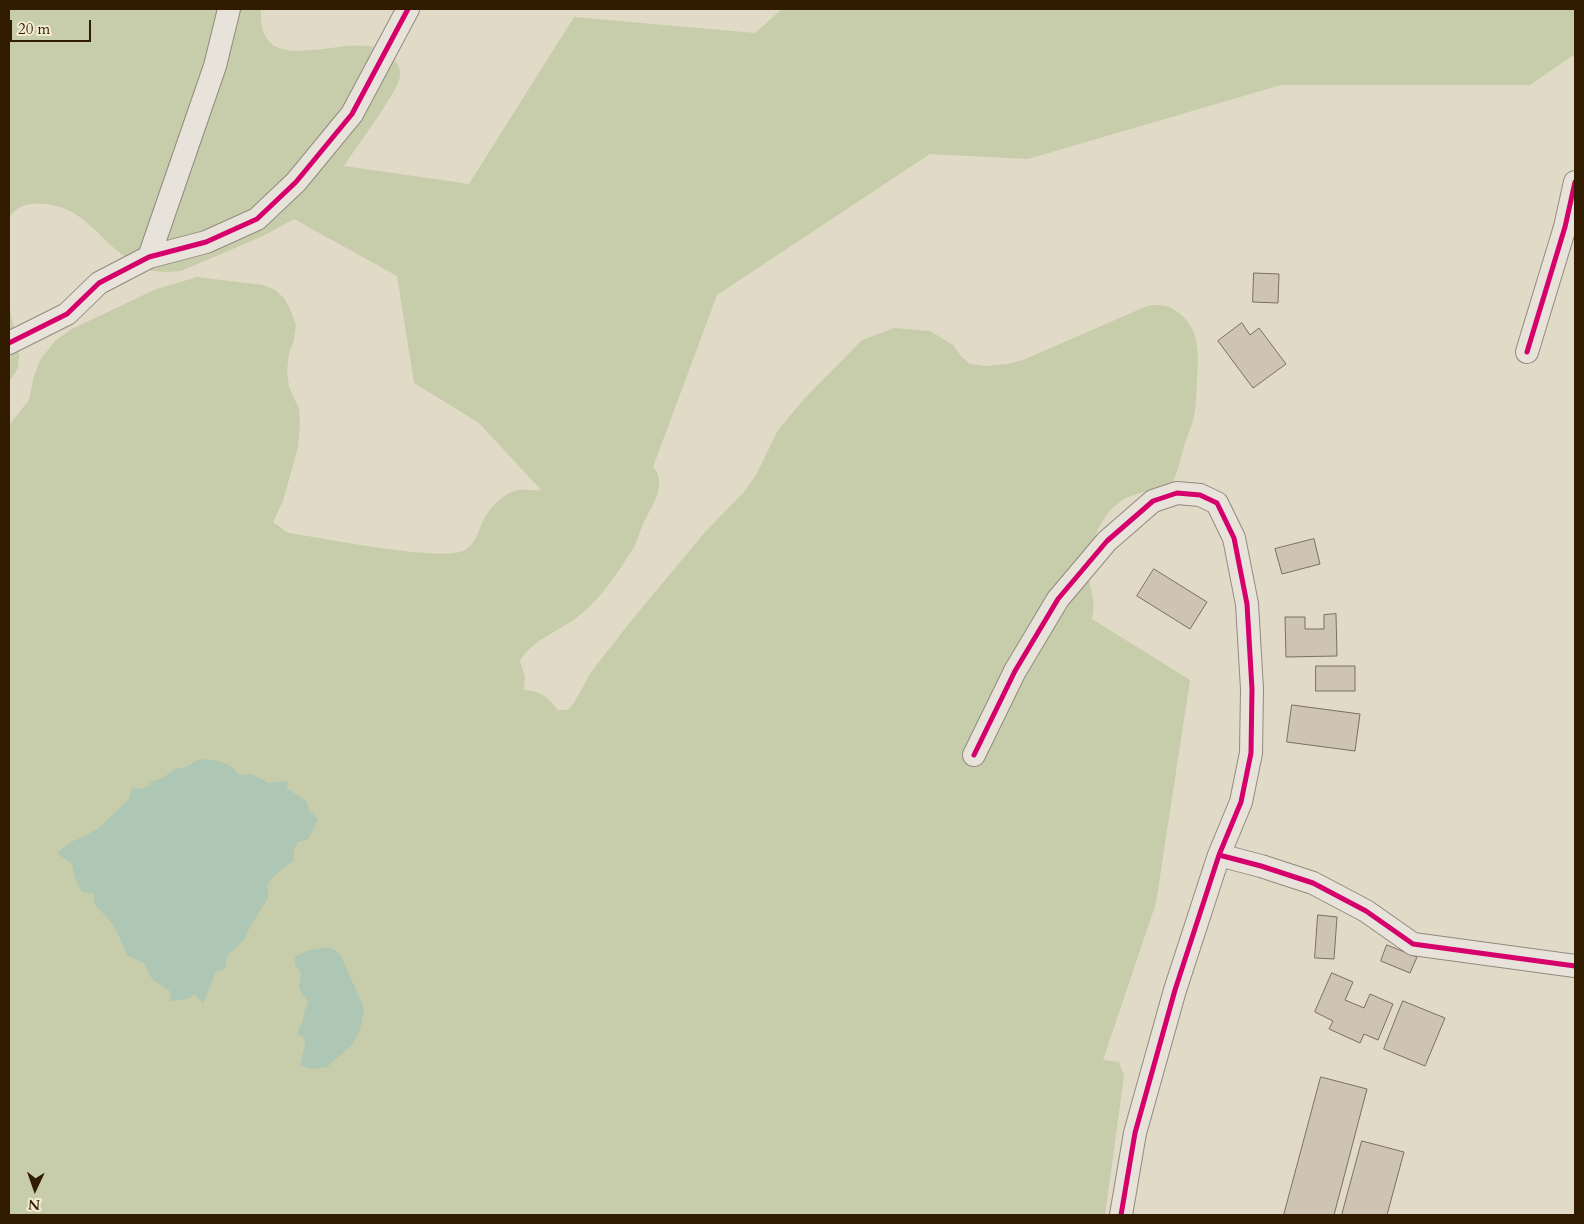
<!DOCTYPE html>
<style>
body{margin:0}
#map{position:relative;width:1584px;height:1224px;overflow:hidden;background:#e0dac6;font-family:Cardo,serif}
canvas{display:block}
.frame{position:absolute;inset:0;border:10px solid #321c00;pointer-events:none}
.north{position:absolute;left:10px;top:1164px;width:50px;height:50px;-webkit-text-stroke:4px #f2ebd3;paint-order:stroke;rotate:183deg;font-size:14px;font-weight:700;line-height:20px;text-align:center;color:#321c00}
.north::after{content:'';display:block;margin:auto;width:18px;height:22px;background:#321c00;clip-path:polygon(50% 0,100% 100%,50% 72%,0 100%)}
.scale{position:absolute;left:10px;top:20px;width:81px;height:22px;box-sizing:border-box;border:2px solid #321c00;border-top:0;padding-left:6px;font-size:15px;line-height:18px;white-space:nowrap;color:#321c00;-webkit-text-stroke:4px #f2ebd3;paint-order:stroke}
</style>
<div id="map">
<canvas width="1584" height="1224"></canvas>
<div class="frame"></div>
<div class="north">N</div>
<div class="scale">20 m</div>
</div>
<script>
const context = document.querySelector('canvas').getContext('2d');
context.lineJoin = 'round';
function paint(path, color) {
  context.fillStyle = color;
  context.fill(path, 'evenodd');
}
function stroke(path, color, width, dash) {
  context.strokeStyle = color;
  context.lineWidth = width;
  context.lineCap = dash ? 'butt' : 'round';
  context.setLineDash(dash || []);
  context.stroke(path);
}
const green = new Path2D(`
 M9,9H261C256,92 363,19 393,58C397,63 401,69 400,76C400,89 353,152 344,166L469,184L574,17L755,33L782,9H1575V54L1530,85H1281L1028,159L930,154L717,295L653,467C668,483 652,506 644,522C640,530 638,539 634,547C619,571 602,597 580,615C561,631 532,639 520,661L525,677L524,690C541,691 548,697 558,710H568L574,703L591,672L635,616L705,532L743,493L756,475L778,430L804,399L862,340L894,328L930,331L953,345L961,356L970,364L986,366L1008,364L1023,360L1147,306C1159,304 1169,305 1179,313C1202,331 1198,358 1197,383C1196,396 1196,409 1193,421C1190,430 1186,438 1184,447C1180,460 1178,474 1170,486C1156,490 1139,492 1126,498C1101,511 1087,547 1089,574C1089,592 1097,597 1092,619L1190,680L1156,903L1103,1060L1119,1062L1124,1076L1105,1215H9V425L29,400L34,376L40,360L56,340L72,329L154,290L197,277L263,285L275,290L284,298L290,309L296,325L294,340L289,353L287,371L289,387L299,409L300,423L298,447L283,501L273,522L288,533C319,537 443,563 465,550C477,543 478,530 484,519C490,507 505,492 518,490C526,489 534,491 541,490L479,423L414,383L397,276L294,219L263,236L181,271C171,272 156,273 147,269C136,264 123,256 114,248C99,235 83,215 63,208C45,202 18,199 9,219Z
 M9,304L19,356L18,368L9,382Z`);
const water = new Path2D(`
 M199,759C215,760 230,761 239,775L252,774L268,783L288,781L287,788L307,802L309,810L318,820L308,839L298,842L294,850V860L276,874L267,885L269,896L249,929L244,940L227,956L225,969L216,971L203,1004L195,994L188,999L170,1001L171,992L152,979L144,963L128,956L114,926L95,904L93,893L82,892L75,878L72,864L57,853L71,842L85,836L100,827L128,800L132,788L143,789L153,781L164,777L175,769L187,767Z
 M327,947L335,950L341,956L364,1008L360,1030L352,1045L327,1067L315,1069L300,1066L305,1045L304,1037L297,1034L303,1020L305,1010L308,1002L306,997L302,996L299,986L301,973L295,964V957L306,951Z`);
const building = new Path2D(`
 M1254,273L1279,274L1278,303L1253,302Z
 M1242,323L1250,335L1259,328L1286,364L1253,388L1218,341Z
 M1314,539L1320,564L1282,574L1275,549Z
 M1154,569L1207,602L1190,629L1137,596Z
 M1336,614L1337,656L1286,657L1285,617H1305V629H1324V615Z
 M1316,666H1355V691H1316Z
 M1292,705L1360,714L1355,751L1287,742Z
 M1318,915L1337,917L1334,959L1315,958Z
 M1387,945L1417,957L1410,973L1381,961Z
 M1332,973L1353,982L1345,1000L1364,1008L1370,994L1393,1004L1378,1040L1364,1034L1360,1043L1329,1029L1333,1021L1315,1012Z
 M1403,1001L1445,1018L1425,1066L1384,1049Z
 M1321,1077L1367,1089L1334,1215H1284Z
 M1362,1141L1404,1152L1387,1215H1342Z`);
const minor = new Path2D(`
 M149,257L215,66L229,9
 M9,343L67,314L99,283L149,257L206,242L257,219L296,182L352,114L408,9
 M1527,352L1565,227L1575,182
 M974,755L1015,671L1058,599L1107,541L1153,501L1177,493L1200,495L1217,503L1234,538L1247,604L1252,689L1251,753L1241,802L1219,855L1175,990L1135,1133L1121,1215
 M1219,855L1261,866L1313,883L1366,911L1413,944L1575,966`);
const cycleway = new Path2D(`
 M9,343L67,314L99,283L149,257L206,242L257,219L296,182L352,114L408,9
 M1527,352L1565,227L1575,182
 M974,755L1015,671L1058,599L1107,541L1153,501L1177,493L1200,495L1217,503L1234,538L1247,604L1252,689L1251,753L1241,802L1219,855L1175,990L1135,1133L1121,1215
 M1219,855L1261,866L1313,883L1366,911L1413,944L1575,966`);
paint(green, '#c7cdaa');
paint(water, '#aec6b4');
paint(building, '#cfc3b3');
stroke(building, '#787062', 1);
stroke(minor, '#918a7c', 24);
stroke(minor, '#e7e3da', 22);
stroke(cycleway, '#d6006c', 5);
</script>
